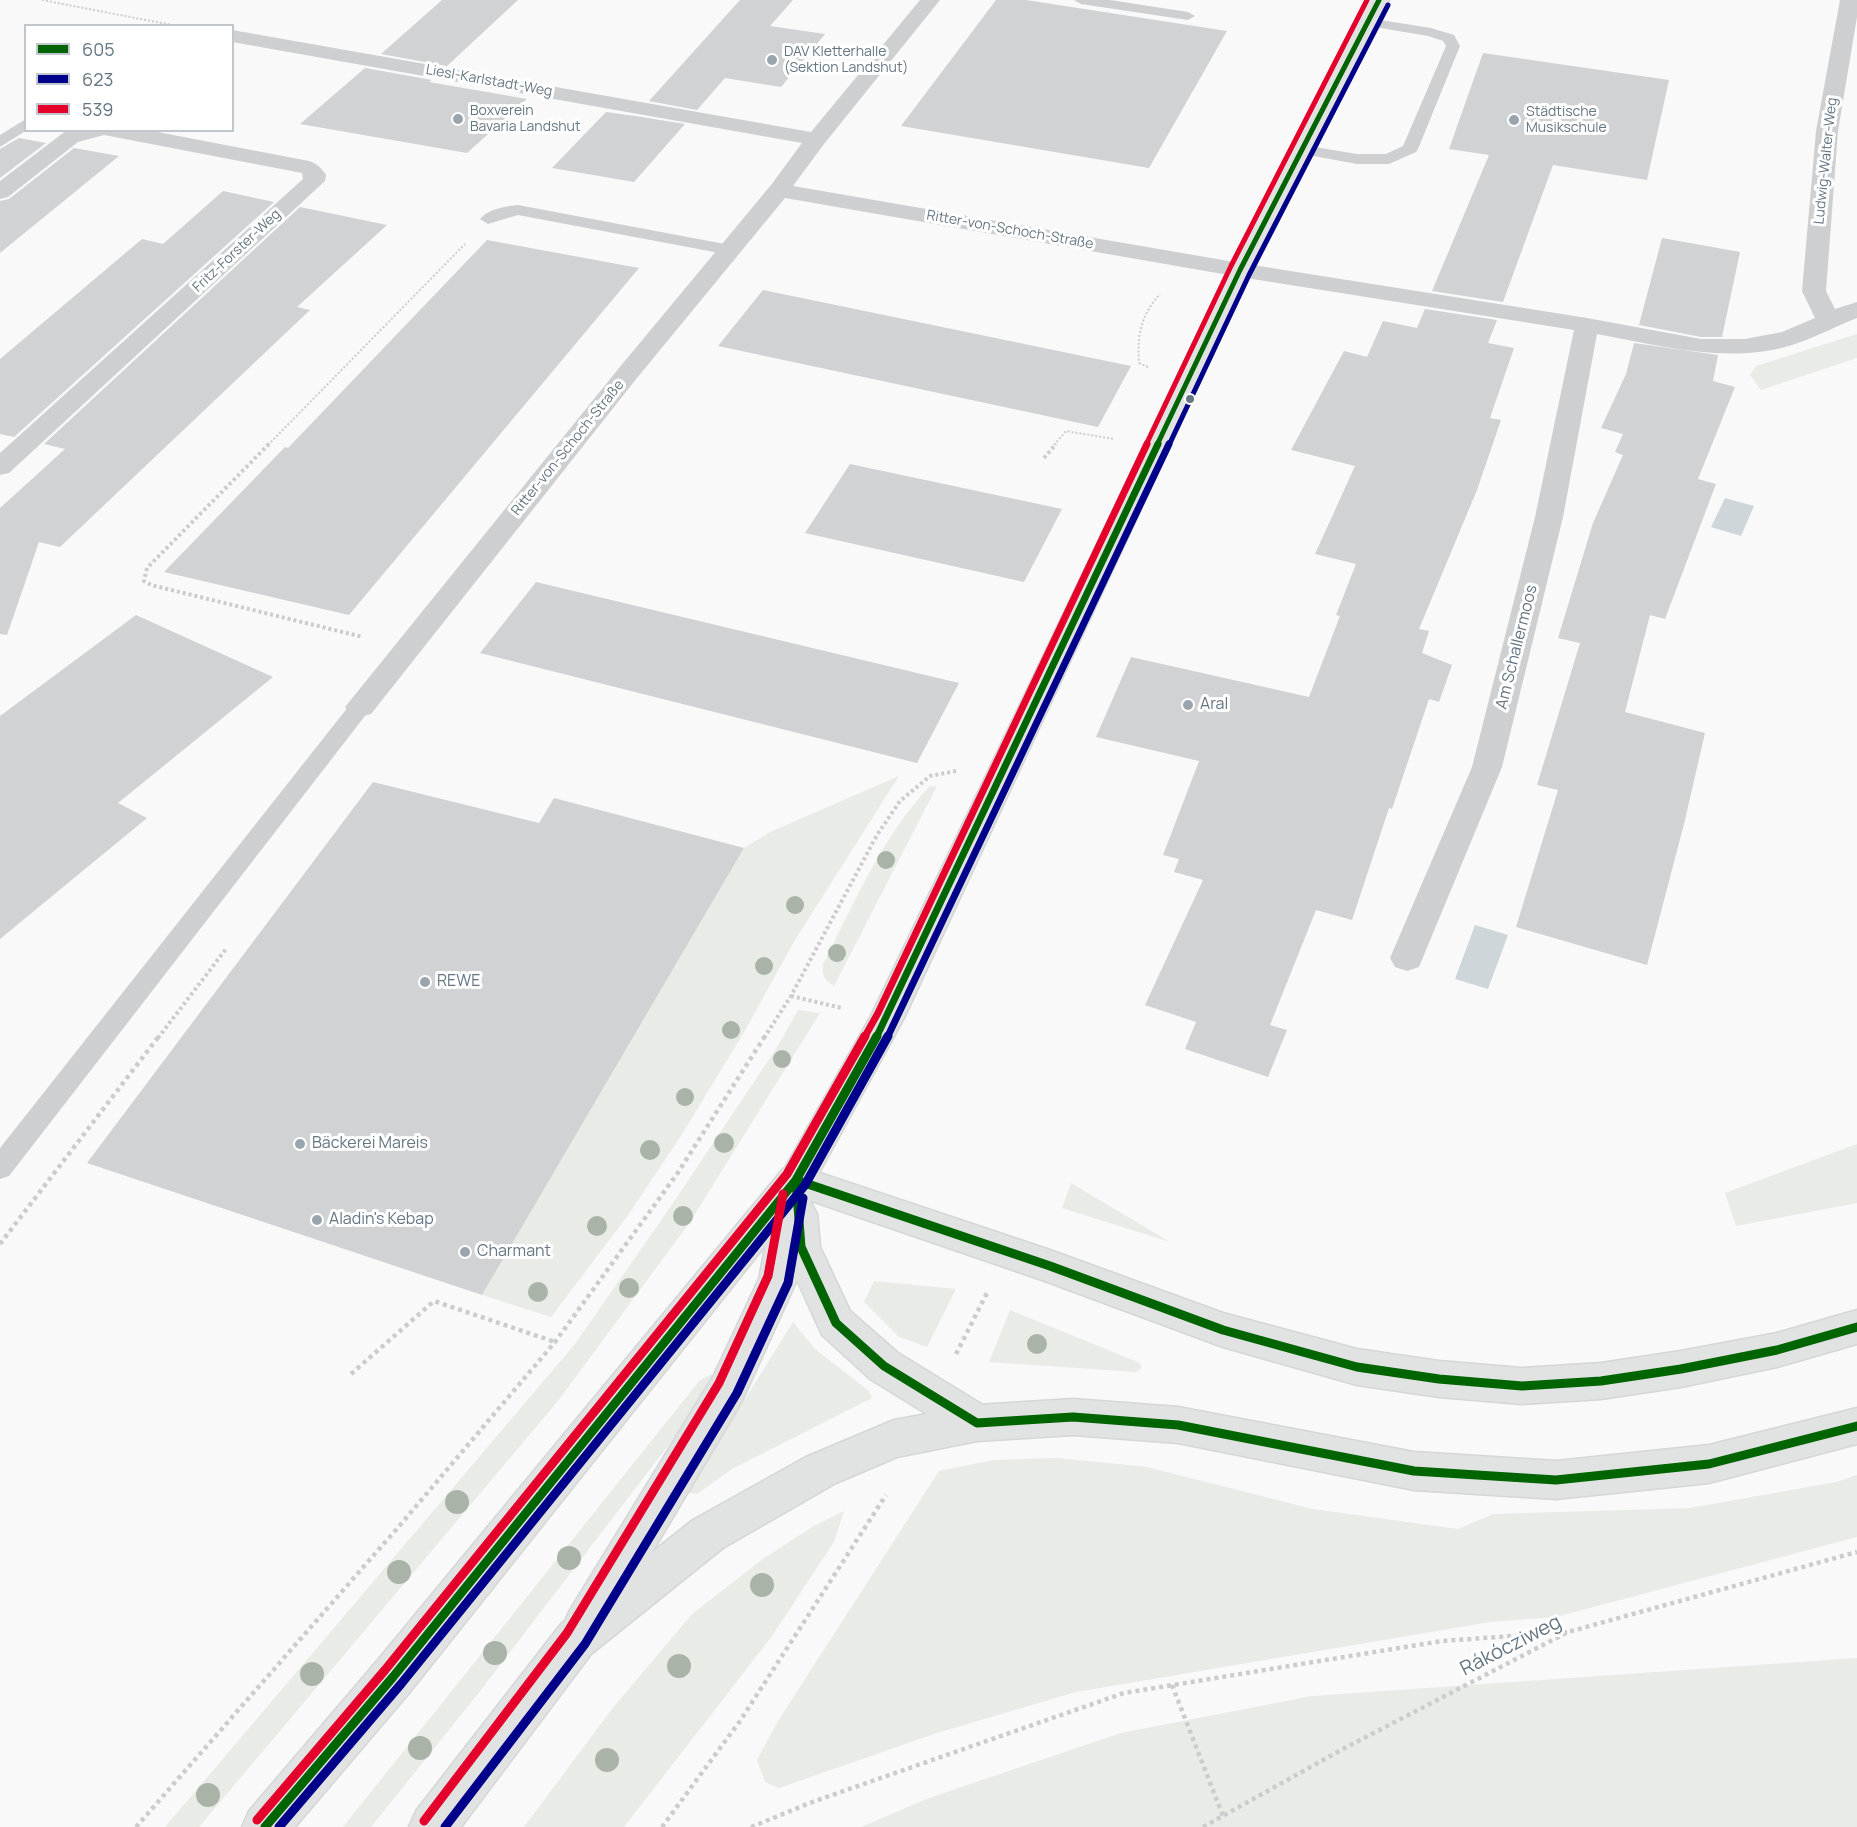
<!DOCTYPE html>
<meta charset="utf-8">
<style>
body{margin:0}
#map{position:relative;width:1857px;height:1827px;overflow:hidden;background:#f9f9f9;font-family:Manrope,sans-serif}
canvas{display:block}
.legend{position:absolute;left:24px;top:24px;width:210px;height:108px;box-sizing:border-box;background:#fff;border:2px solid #c1c8cd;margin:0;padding:8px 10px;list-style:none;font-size:18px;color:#657683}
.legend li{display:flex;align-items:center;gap:12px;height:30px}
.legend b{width:30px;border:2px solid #c1c8cd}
</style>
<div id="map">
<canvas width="1857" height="1827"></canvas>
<ul class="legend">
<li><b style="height:8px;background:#006400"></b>605</li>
<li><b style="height:8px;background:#00008b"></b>623</li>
<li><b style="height:8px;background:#e4002b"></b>539</li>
</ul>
</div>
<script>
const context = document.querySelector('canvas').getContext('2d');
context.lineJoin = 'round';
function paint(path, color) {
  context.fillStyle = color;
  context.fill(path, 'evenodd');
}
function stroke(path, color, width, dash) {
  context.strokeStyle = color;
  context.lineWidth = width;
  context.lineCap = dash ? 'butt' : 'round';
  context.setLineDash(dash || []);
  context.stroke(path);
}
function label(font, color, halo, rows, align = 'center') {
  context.font = font + ' Manrope,sans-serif';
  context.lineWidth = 6;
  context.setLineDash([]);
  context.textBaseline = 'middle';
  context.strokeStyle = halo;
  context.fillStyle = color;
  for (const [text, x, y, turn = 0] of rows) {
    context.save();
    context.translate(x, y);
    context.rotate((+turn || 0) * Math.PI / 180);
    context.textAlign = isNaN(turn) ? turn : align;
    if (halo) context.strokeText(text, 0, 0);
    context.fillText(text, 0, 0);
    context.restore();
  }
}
const green = new Path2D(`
 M1857,334V358L1761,390L1750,375L1756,366Z
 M899,776L795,940L743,1034L679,1139L629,1214L551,1317L482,1295L744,848L770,832Z
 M930,786H935L936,788L834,986C824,980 822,975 823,964C854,904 883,835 930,786Z
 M798,1010L820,1013L690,1222L558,1401L199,1827H165L575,1344L669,1209L776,1049Z
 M1857,1144V1203L1736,1226L1725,1193Z
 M1071,1183L1170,1242L1062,1208Z
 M874,1281L956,1289L927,1347L899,1337L864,1302Z
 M1010,1310L1140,1363L1142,1368L1136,1372L989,1362Z
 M793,1322L815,1349L869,1391L872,1398L732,1469L697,1494L687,1492Z
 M712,1374L716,1383L481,1690L371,1827H343L700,1380Z
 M1057,1458L1147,1467L1313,1509L1458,1529L1493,1514L1690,1508L1836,1482L1857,1475V1537L1556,1617L1490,1622L1076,1692L937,1733L779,1788L765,1782L757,1760L778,1721L939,1471L993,1460Z
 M844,1511L834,1542L772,1636L624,1827H524L612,1709L692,1614L764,1558L814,1526Z
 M1857,1658V1827H861L929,1798L1121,1733L1312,1696Z`);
const water = new Path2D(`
 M1725,498L1754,506L1741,536L1711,527Z
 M1475,925L1508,935L1488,989L1455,979Z`);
const building = new Path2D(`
 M442,0H518L447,66L381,54Z
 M740,0H793L770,26L825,34L781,87L725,78L697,110L649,101Z
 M996,0H1026L1227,31L1149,168L901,126Z
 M1483,53L1669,80L1647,180L1553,165L1503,302L1432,291L1489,155L1449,149Z
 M365,68L432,80L429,82L527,99L467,153L300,124Z
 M606,112L635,116L685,124L634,182L552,168Z
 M19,138L46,143L0,178V149Z
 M74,148L119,156L0,253V201L9,199Z
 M223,191L274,202L14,437L0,434V359L142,239L163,244Z
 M300,207L387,225L297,307L310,310L60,547L39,542L7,635L0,634V508L65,449L44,444Z
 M1662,238L1740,252L1722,337H1701L1639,325Z
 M487,240L639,268L349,615L164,572L285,447L288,448Z
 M763,290L1131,366L1098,427L718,346Z
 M1425,309L1497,320L1488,343L1514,348L1490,418L1501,420L1477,490L1419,629L1429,631L1422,653L1452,665L1439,702L1429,699L1392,809L1389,808L1352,920L1316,910L1270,1025L1287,1030L1268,1077L1185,1049L1196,1022L1145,1005L1203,880L1174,872L1179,859L1163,855L1199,761L1096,737L1131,657L1309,697L1340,616L1336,615L1356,564L1315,554L1355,466L1291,450L1344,351L1367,357L1383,321L1417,328Z
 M1634,343L1718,355L1713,381L1735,387L1698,479L1716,484L1665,619L1650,615L1625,712L1705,733L1684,824L1647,965L1516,927L1558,790L1537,785L1580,643L1558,638L1593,523L1623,455L1615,452L1623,434L1601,428L1626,374Z
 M850,464L1062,509L1024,582L805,533Z
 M536,582L959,683L917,763L480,653Z
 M136,615L273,677L118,803L147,818L0,939V716Z
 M373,782L539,823L554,798L744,848L482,1295L87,1163Z`);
const pathFar2 = new Path2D(`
 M42,0L177,26
 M1148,367L1139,363C1137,335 1141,315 1160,294
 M268,445L465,244
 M1054,445L1066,431L1114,439`);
const pathFar1 = new Path2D(`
 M269,444L147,568L144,581L151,585L363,637
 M1044,458L1056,444
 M791,996L842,1008
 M158,1038L226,949
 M764,1038L791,996L877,835L900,801L930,776L956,771`);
const path = new Path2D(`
 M0,1244L159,1036
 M956,1354L988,1291
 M351,1374L434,1301L555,1342
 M1172,1685L1223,1816
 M136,1827L401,1524L555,1342L677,1174L765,1036
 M662,1827L740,1721L886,1495
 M751,1827L815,1801L1124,1693L1442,1641L1568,1632
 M1203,1827L1341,1750L1568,1632L1857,1552`);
const lane = new Path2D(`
 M1074,0H1110L1188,12L1195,16L1188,20L1081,4Z
 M1368,18L1431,28L1454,35L1460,46L1418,149L1416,152L1389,164H1357L1297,153L1295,150L1297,147L1303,145L1357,154H1386L1403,146L1446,46L1443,41L1428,36L1363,25L1361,22L1363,19Z
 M26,119L27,130L0,147V135Z
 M518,205L730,245L736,246L738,250L736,254L730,255L518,215L488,224L480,219C488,209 506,206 518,205Z
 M360,700L368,702L371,707L368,712L9,1176L0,1179V1148L352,702Z`);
const street = new Path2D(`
 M920,0H940L824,144L793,186L1240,263L1587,318L1701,339H1745L1782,332L1815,318L1802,291L1816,131L1840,0H1857V17L1838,131L1826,291L1835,309L1857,302V318C1837,326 1818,336 1798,343C1732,366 1663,346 1597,334L1563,517L1502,767L1419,967L1407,971L1395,967L1390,958L1472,767L1535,517L1574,330L1240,277L785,198L637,378L371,714L360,717L349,714L345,707L619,368L771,185L802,143L232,42V30L811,132Z
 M67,130H147L309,161C318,164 321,168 326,175L325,181L9,473L0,475V453L303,179L302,173L104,135L78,142L8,197L0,199V181Z`);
const secondary = new Path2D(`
 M1369,0H1389L1252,270L904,1018L814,1182L811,1203L817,1214L820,1247L850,1311L898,1353L991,1410L997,1423L991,1436L977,1441L963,1436L870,1379L822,1335L797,1280L742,1401L600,1640L585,1646L570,1640L563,1625L570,1610L714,1375L759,1279L778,1180L872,1014L1228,270Z`);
const primary = new Path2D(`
 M796,1165L1050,1250L1223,1313L1357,1349L1439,1361L1522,1368L1601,1363L1681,1351L1777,1333L1857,1310V1344L1777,1367L1681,1387L1601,1399L1522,1404L1439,1397L1357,1385L1223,1347L1042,1280L803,1198L409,1693L295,1827H242L249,1811L377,1661L783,1169Z
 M1073,1399L1178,1407L1414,1452L1556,1461L1709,1445L1857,1408V1444L1709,1483L1556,1499L1414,1490L1178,1443L1073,1435L977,1441L897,1457L836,1483L723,1548L591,1654L461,1827H409L416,1811L561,1624L693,1520L806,1457L894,1420L977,1405Z`);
const bus1Far2 = new Path2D(`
 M1157,445L1240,270L1379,0`);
const bus1Far1 = new Path2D(`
 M876,1038L1158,444`);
const bus1 = new Path2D(`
 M796,1180L801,1247L836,1323L884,1366L977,1423L1073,1417L1178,1425L1414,1471L1556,1480L1709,1464L1857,1426
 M796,1180L1050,1266L1223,1330L1357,1367L1439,1379L1522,1386L1601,1381L1681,1369L1777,1350L1857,1327
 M265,1827L393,1677L796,1180L877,1036`);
const bus2Far2 = new Path2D(`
 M1169,445L1249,275L1388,5`);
const bus2Far1 = new Path2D(`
 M887,1038L1169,444`);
const bus2 = new Path2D(`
 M279,1827L401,1684L805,1185L888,1036
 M445,1827L585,1644L737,1393L788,1283L803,1198`);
const bus3Far2 = new Path2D(`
 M1146,445L1231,266L1367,0`);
const bus3Far1 = new Path2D(`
 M864,1038L878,1013L1147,444`);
const bus3 = new Path2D(`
 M257,1820L385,1670L787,1174L865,1036
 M424,1821L567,1633L719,1383L768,1276L783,1194`);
const trees = [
 [886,860,9],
 [795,905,9],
 [837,953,9],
 [764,966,9],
 [731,1030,9],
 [782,1059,9],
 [685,1097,9],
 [724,1143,10],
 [650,1150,10],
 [683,1216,10],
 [597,1226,10],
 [629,1288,10],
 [538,1292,10],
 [1037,1344,10],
 [457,1502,12],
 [569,1558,12],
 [399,1572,12],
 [762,1585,12],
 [495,1653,12],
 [679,1666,12],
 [312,1674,12],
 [420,1748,12],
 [607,1760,12],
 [208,1795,12]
];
const markers = [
 [772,60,6,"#99a4ac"],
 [458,119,6,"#99a4ac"],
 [1514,120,6,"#99a4ac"],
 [1190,399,5,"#657683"],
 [1188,705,6,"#99a4ac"],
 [425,982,6,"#99a4ac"],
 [300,1144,6,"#99a4ac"],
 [317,1220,6,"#99a4ac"],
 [465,1252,6,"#99a4ac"]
];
const farPoinames = [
 ["DAV Kletterhalle",784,52],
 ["(Sektion Landshut)",784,68],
 ["Boxverein",470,111],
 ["Bavaria Landshut",470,127],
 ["Städtische",1526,112],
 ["Musikschule",1526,128]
];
const farStreetnames = [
 ["Liesl-Karlstadt-Weg",489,81,10],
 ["Ludwig-Walter-Weg",1826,161,-84],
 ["Ritter-von-Schoch-Straße",1010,230,10],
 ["Fritz-Forster-Weg",237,251,-43],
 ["Ritter-von-Schoch-Straße",568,448,-51]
];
const streetNames = [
 ["Am Schallermoos",1517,647,-76]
];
const poiNames = [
 ["Aral",1200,705],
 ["REWE",437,982],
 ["Bäckerei Mareis",312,1144],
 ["Aladin's Kebap",329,1220],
 ["Charmant",477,1252]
];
const nearStreetnames = [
 ["Rákócziweg",1511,1646,-27]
];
paint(green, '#e8ebe6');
paint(water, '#ced6d9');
paint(building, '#d0d2d3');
stroke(secondary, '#d5d6d7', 3);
stroke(primary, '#d5d6d7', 3);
stroke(pathFar2, '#cbcccd', 2, [2, 2]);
stroke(pathFar1, '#cbcccd', 4, [3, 3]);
stroke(path, '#cbcccd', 4.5, [4, 4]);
paint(lane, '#cecfd0');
paint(street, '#cecfd0');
paint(secondary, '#e1e2e2');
paint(primary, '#e1e2e2');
stroke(bus1Far2, '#006400', 5);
stroke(bus1Far1, '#006400', 7);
stroke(bus1, '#006400', 9);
stroke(bus2Far2, '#00008b', 5);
stroke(bus2Far1, '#00008b', 7);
stroke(bus2, '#00008b', 9);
stroke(bus3Far2, '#e4002b', 5);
stroke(bus3Far1, '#e4002b', 7);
stroke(bus3, '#e4002b', 9);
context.fillStyle = '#a9b3a7';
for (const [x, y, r] of trees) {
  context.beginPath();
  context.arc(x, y, r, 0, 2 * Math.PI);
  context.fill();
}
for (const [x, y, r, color] of markers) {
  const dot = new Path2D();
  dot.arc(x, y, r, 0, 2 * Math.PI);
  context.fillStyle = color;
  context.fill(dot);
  stroke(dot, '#fff', 2);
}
label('14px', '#657683', '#fff', farPoinames, 'left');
label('14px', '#657683', '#fff', farStreetnames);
label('16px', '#657683', '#fff', streetNames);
label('16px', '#657683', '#fff', poiNames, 'left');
label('20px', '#657683', '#fff', nearStreetnames);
</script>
